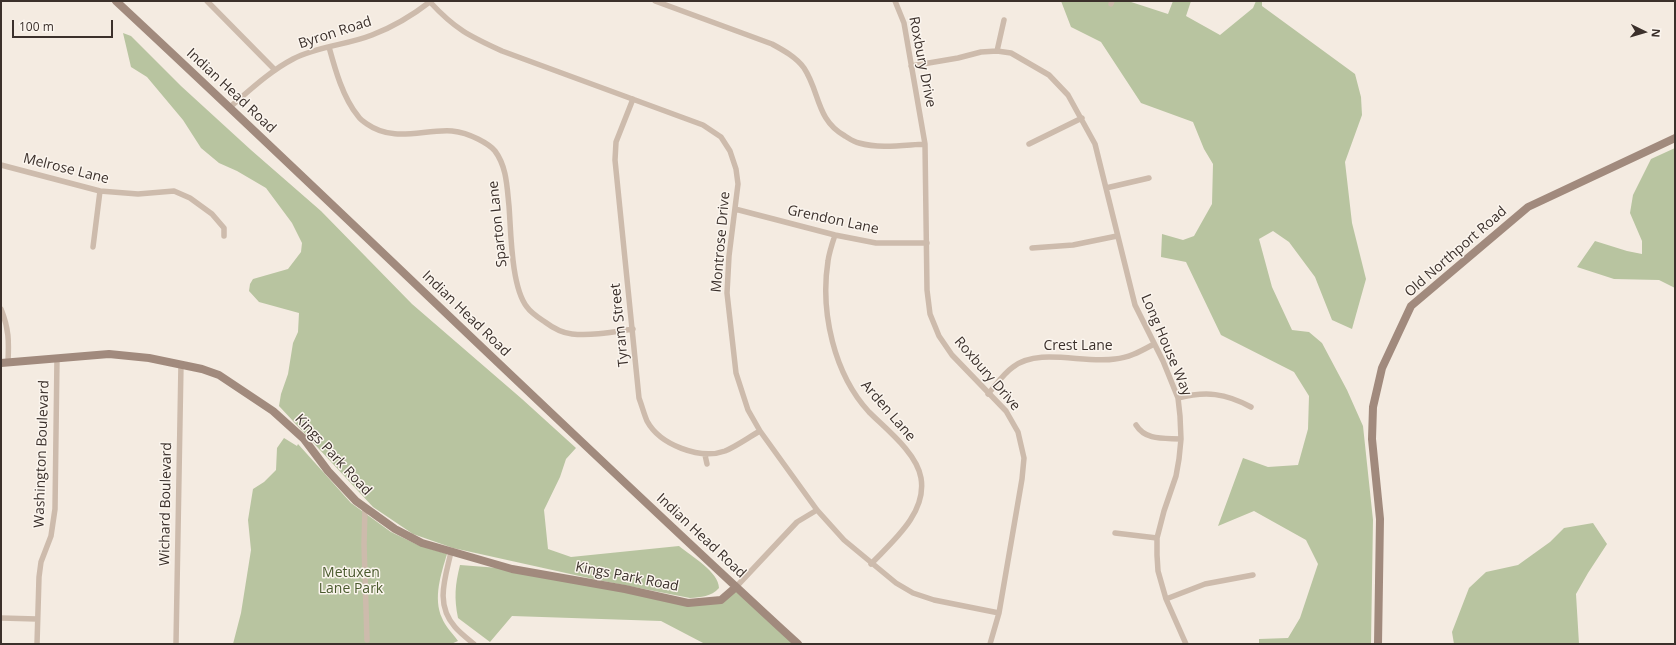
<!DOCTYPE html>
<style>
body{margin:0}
#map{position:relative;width:1676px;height:645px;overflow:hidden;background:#f4ebe1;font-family:"Open Sans",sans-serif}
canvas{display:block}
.frame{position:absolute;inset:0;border:2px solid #3b302b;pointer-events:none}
.north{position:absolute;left:1624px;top:12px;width:40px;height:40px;-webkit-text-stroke:3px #fbf5ee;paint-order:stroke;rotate:95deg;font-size:11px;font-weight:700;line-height:16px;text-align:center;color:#3b302b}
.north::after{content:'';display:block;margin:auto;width:14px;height:18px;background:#3b302b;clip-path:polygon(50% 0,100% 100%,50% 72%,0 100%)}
.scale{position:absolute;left:12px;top:20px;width:101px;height:18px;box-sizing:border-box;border:2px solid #3b302b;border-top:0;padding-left:5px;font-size:12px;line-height:14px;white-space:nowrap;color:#3b302b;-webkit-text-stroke:3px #fbf5ee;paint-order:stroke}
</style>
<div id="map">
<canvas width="1676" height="645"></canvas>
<div class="frame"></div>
<div class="north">N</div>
<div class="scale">100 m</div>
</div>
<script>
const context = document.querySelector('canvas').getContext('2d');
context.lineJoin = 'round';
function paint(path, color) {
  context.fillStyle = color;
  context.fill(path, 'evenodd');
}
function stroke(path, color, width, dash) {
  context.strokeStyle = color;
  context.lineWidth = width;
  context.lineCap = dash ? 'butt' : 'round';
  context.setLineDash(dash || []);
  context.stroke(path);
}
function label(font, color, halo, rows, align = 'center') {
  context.font = font + ' "Open Sans",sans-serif';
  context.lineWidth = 3;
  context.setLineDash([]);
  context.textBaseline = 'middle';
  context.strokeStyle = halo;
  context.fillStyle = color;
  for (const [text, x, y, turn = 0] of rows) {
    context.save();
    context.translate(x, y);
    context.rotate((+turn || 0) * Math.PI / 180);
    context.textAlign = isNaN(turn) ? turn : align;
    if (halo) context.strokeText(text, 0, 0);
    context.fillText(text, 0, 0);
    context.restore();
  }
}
const green = new Path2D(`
 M1061,1H1128L1168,14L1173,1H1191L1186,16L1220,35L1253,8L1256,1H1262V6L1355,74L1361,97L1362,115L1345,162L1352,223L1366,279L1352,329L1332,320L1315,277L1289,242L1273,231L1259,239L1272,287L1292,330L1309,332L1322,343L1347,390L1363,426L1373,520L1371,644H1259V639L1288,638L1300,618L1318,564L1306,540L1254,511L1218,526L1243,458L1268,467L1298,465L1308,429L1309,396L1294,372L1221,335L1186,262L1161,257L1162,234L1183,240L1194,236L1212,204L1213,164L1204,149L1193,122L1141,103L1101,42L1071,27Z
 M123,33L131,36L181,86L251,150L321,211L412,304L522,399L576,448L566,459L560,477L544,510L548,549L571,557L679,546C691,556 719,572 719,588C711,597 701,597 690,598L593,579L453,548L413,534L373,507L279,406L281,394L288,374L293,343L298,332L299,313L259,302L249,291L250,284L253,279L288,269L301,252L302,243L292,223L266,188L237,171L219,163L201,148L183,120L147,77L131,67Z
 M1675,148V288L1659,280L1614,279L1577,267L1595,241L1627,251L1642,254V241L1630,213L1633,195L1651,159Z
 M284,438L297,446L298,444L351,503L391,532L418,545L447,554C441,574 433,598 442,618C445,626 453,634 458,641L451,644H233L241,613L251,550L248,520L253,489L264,482L276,470L277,448Z
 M1593,523L1607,544L1588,573L1576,594L1579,644H1454L1452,632L1469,588L1486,572L1518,565L1550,542L1564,528Z
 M460,565L512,569L688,603L721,600L736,587L798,644H705L661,621L512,616L490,642L458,618C454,598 455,585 460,565Z`);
const street = new Path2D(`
 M207,1L275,70
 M655,1L772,44C783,50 796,57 804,68C820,92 816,120 845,136C850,139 854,142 859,143C880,149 904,145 925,144
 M895,1L904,23L925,144L927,290L930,314L939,336L952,355L1006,411L1018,432L1024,458L1022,479L999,613L990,644
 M430,2C455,29 469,36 502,51L703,125L721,137L730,151L736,169L738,184L729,256L727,293L736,373L748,410L760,431L817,510L844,540L896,583L913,593L934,600L999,613
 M1111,4L1112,1
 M329,47C335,69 343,98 358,116C360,119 364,122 367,124C394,143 423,129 452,131C461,132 470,135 478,139C484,142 491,146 495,151C507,167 507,188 509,206C511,231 511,287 527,307C531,313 539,318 545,322C553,328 562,333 572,334C592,336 613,332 633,329
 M997,51L1004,20
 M911,66L958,58L981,52L997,51L1011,53L1049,75L1068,95L1095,144L1135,305L1163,361L1178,398L1180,416L1181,439L1179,459L1176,476L1164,511L1157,538V555L1158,571L1166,599L1186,644
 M633,99L616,142L615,160L639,398C642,406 644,414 647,421C660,445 700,460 725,451C737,446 749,437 760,431
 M230,107C250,90 270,71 293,59C318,46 347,45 372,35C393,27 413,15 431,1
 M1029,144L1082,118
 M1,165L100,191L138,194L174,191L190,198L212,214L224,228V236
 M1106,188L1149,178
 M735,209L835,235L876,243H927
 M835,235C832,244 829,253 828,261C820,312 834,374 869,412C886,429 917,453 921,478C927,513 893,541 871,564
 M93,247L100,191
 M1032,248L1073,245L1117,236
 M1,309C9,329 9,341 8,362
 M988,394C996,385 1003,374 1013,367C1039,347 1083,364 1115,359C1129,358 1141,351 1154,344
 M1178,398C1206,391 1225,393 1251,407
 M1136,425C1146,441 1164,438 1181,439
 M705,455L707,464
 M365,508L364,544L367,640
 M1115,533L1157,538
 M451,552C445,579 435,604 455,627C460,633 468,639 474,644
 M736,587L797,522L817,510
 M1166,599L1205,584L1253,575
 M1,618L37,619
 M37,644L39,577L41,562L51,536L55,509L57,358
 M176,644L181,364`);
const secondary = new Path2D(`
 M116,1C345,214 568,433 798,644
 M1,363L109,354L149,358L202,369L219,375L273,411L304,439L328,471L356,501L395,529L422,543L512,569L625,589L688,603L721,600L736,587
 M1378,644L1380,519L1372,439L1373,407L1382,368L1411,306L1528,207L1675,138`);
const streetNames = [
 ["Byron Road",335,33,-18],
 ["Roxbury Drive",922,62,79],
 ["Indian Head Road",231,91,43],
 ["Melrose Lane",66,169,14],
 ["Grendon Lane",833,220,12],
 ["Sparton Lane",498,224,-96],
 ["Montrose Drive",721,242,-85],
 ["Old Northport Road",1456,252,-41],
 ["Indian Head Road",466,314,44],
 ["Tyram Street",620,325,-96],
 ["Long House Way",1166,345,67],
 ["Crest Lane",1078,346],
 ["Roxbury Drive",987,374,49],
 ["Arden Lane",888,411,49],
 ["Washington Boulevard",42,454,-88],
 ["Kings Park Road",333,455,47],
 ["Wichard Boulevard",166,504,-89],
 ["Indian Head Road",701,536,43],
 ["Kings Park Road",627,577,11]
];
const parkNames = [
 ["Metuxen",351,573],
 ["Lane Park",351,589]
];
paint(green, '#b8c4a0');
stroke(street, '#cdbbac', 5.5);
stroke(secondary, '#a18a7d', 8);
label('14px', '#3b302b', '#fbf5ee', streetNames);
label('14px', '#4a5a2e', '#fbf5ee', parkNames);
</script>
